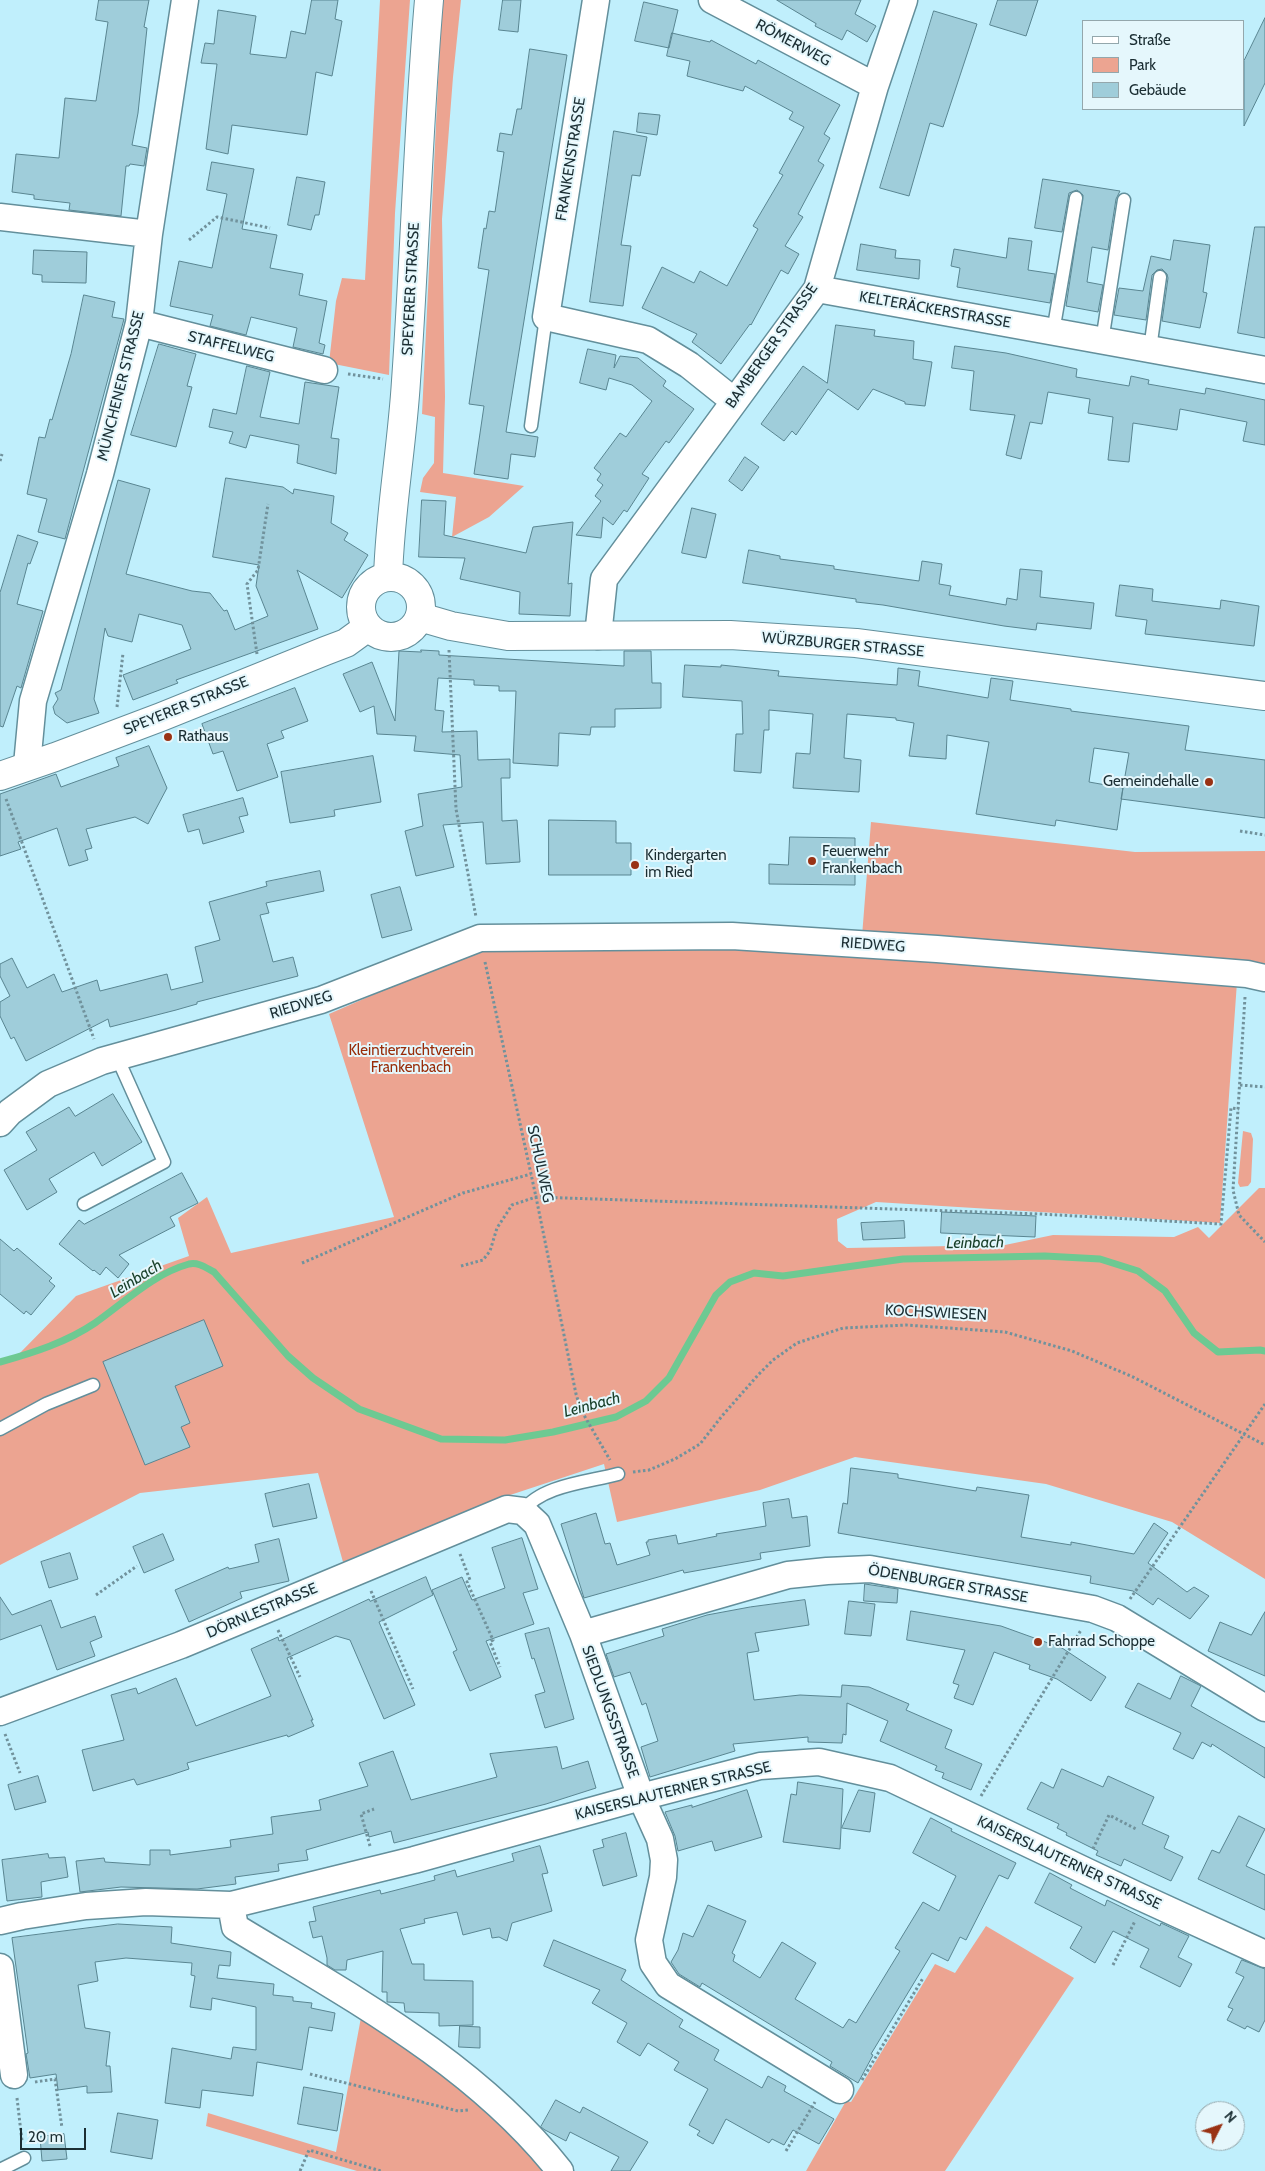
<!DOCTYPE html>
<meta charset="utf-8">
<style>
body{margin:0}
#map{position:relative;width:1265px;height:2171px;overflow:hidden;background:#c0effc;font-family:Cabin,sans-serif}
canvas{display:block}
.legend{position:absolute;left:1082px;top:20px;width:162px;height:90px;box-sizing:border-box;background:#e5f7fc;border:1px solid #94a7ac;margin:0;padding:6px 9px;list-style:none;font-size:15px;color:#1b2e33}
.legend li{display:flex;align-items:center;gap:10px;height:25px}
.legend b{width:25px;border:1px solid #94a7ac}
.north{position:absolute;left:1195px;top:2101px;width:50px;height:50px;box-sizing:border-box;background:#e5f7fc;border:1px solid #94a7ac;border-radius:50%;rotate:49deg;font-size:14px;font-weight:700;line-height:20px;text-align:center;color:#1b2e33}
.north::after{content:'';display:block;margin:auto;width:18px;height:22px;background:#993214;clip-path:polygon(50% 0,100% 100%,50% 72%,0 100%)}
.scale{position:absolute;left:20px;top:2128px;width:66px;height:22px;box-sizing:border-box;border:2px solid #1b2e33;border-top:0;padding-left:6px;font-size:15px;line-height:18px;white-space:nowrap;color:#1b2e33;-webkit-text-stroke:4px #e5f7fc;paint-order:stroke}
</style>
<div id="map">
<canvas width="1265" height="2171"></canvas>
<ul class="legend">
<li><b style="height:6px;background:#fff"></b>Straße</li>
<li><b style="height:14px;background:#eca491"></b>Park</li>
<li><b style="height:14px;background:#9fcdda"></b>Gebäude</li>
</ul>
<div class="north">N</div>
<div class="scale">20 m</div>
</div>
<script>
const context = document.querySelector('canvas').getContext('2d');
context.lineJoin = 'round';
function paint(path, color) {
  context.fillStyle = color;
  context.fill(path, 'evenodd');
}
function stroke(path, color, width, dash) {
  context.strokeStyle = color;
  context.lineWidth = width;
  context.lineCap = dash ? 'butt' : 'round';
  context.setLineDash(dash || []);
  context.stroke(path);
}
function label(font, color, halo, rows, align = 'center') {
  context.font = font + ' Cabin,sans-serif';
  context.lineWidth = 4;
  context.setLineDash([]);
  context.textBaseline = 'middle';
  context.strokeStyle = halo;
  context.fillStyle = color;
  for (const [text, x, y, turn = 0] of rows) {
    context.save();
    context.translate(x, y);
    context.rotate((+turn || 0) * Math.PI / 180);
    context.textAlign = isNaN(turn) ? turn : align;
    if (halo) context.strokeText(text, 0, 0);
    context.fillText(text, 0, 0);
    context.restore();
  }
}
const green = new Path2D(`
 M380,0H410L395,213L389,375L329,363L336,301L342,278L365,280Z
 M442,0H461L453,77L442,219L445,397L443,473L524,486L489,517L452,537L456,497L420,492L423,478L434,463L435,417L422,414Z
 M871,822L1135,852L1265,851V966L1237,982L1220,1223L876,1202L837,1219L838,1241L847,1248L1005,1245L1053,1235L1174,1237L1198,1227L1209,1238L1259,1188H1265V1579L1172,1522L1046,1484L855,1457L760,1490L617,1522L604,1464L492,1501L343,1562L318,1473L140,1493L0,1565V1361L15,1358L76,1296L189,1256L178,1218L207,1197L231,1253L394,1217L329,1014L478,949H861Z
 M1243,1131L1251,1133L1253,1139L1251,1182L1248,1186L1240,1187L1238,1183Z
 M986,1926L1074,1978L945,2171H806L846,2101L851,2102L935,1964L955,1973Z
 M362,2012L456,2075L552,2171H357L206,2126L208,2113L336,2152Z`);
const stream = new Path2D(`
 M0,1362C33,1353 67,1342 95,1323C125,1302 153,1274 189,1264C199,1262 206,1268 214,1272L288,1356L313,1378L359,1409L441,1439L505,1440L553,1432L616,1417L646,1401L669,1378L716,1295L730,1282L754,1273L783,1276L903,1259L1045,1256L1100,1259L1138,1271L1165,1291L1194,1333L1218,1352L1260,1350L1265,1351`);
const building = new Path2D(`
 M99,0H149L144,27L147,28L138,113L132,145L147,148L144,166L130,164L129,166H126L121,216L69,210L70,203L34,199V195L12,192L16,154L59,158L65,98L96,101L108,22L96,20Z
 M312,0H338L335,19L342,21L332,76L316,72L307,135L232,125L228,154L206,149L217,64L201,63L205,43L214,44L218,10L256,16L250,54L286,58L291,31L305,34Z
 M503,0H521L518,32L499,30Z
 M777,0H861L855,14L876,26L867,42L847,30L842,40L815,26L816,24Z
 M998,0H1038L1026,36L990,25Z
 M644,2L678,10L669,48L635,41Z
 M934,11L977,24L943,127L930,123L909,196L880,188Z
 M1265,18V83L1244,126V61Z
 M672,33L710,42L711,40L756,64L758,60L840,105L824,134L830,138L818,161L824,165L798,214L803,217L785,246L799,254L788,274L781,270L751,325L750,324L721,364L692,342L697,334L642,308L662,267L694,283L700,271L727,286L758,229L753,226L783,175L779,173L804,127L789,119L793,112L745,86L743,91L687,76L690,61L667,56Z
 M530,49L567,55L506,432L538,437L535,457L511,454L508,479L474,474L484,406L469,404L489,270L478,268L484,228L486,229L489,211L495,212L504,152L497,151L500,133L512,135L517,109H521Z
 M639,113L660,115L657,135L637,132Z
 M614,131L647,137L640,176L632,175L621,245L631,246L623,306L590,302Z
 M212,162L254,169L242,229L277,235L270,268L303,274L299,295L327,301L319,343L325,345L323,354L293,347L297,328L251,317L246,335L210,326L213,315L170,306L179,261L212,268L227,194L207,190Z
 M297,177L325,182L319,215H315L311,230L288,225Z
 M1043,179L1120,191L1116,199L1108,250L1092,247L1087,282L1103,285L1098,312L1066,306L1083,195L1077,190L1069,193L1062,232L1035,228Z
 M1255,227H1265V338L1238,333Z
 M1009,238L1032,241L1028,270L1055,274L1050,303L957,287L960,268L951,266L954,249L1006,258Z
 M1174,240L1210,245L1203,292L1207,293L1200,328L1162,321L1168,278L1167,274L1162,269L1157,270L1152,275L1146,320L1114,315L1119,288L1143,291L1151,256L1170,260Z
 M861,244L896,250L895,258L920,260L919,279L857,270Z
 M34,250L87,252L86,283L42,282V275L33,274Z
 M84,295L115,302L112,317L124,319L65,539L38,532L47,499L27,494L39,437L45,438L50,419L52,420L71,354Z
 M836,325L875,330L874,336L914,341L913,359L932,362L925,406L905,404V402L873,389L858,410L828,389L796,435L792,431L784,441L761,424L803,366L827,383Z
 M159,344L196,354L187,386L192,387L176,447L131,435Z
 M955,346L1006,353L1077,369L1076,377L1129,386L1131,376L1149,380L1148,384L1205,394L1206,388L1265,400V445L1243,441L1247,422L1180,409L1177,430L1133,423L1129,462L1108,460L1113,417L1088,413L1090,399L1048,392L1042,424L1030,422L1021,459L1006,455L1015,415L970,410L974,371L952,368Z
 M588,349L616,355L614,368L620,356L638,358L666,381L663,386L694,409L669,443L666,441L642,474L649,478L627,512L624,510L613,525L603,517L601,538L576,535L601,501L595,496L603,485L597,480L601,474L594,468L620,433L626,437L652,401L632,385L609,378L606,390L580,383Z
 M247,366L270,372L260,417L299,424L305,382L339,387L331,438L339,439L336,474L297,463L299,445L250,435L246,448L229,443L233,432L209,427L213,409L236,414Z
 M745,457L759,467L742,491L729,481Z
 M226,478L283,487L293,494L294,489L334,496L331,523L348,533L344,540L368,555L342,598L297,570L318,629L176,680L178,683L133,700L123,675L191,649L182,625L139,614L132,642L108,636L105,628L94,699L99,713L67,723L55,714L53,707L58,699L55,693L61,690L118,480L150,489L126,574L192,591L210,593L224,611L227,610L235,630L268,616L256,586L259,565L213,557Z
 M422,500L446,501L444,535L526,553L533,527L573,522L568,584L572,583L570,616L519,614L520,592L460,579L465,558L419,557Z
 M692,508L716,514L706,558L682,553Z
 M18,535L38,542L30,564L28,563L17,604L43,611L21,688L17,686L3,727L0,726V593Z
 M749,550L780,556V559L834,566V569L919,581L922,561L942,564L939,584L951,586L949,595L1006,605L1007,598L1017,600L1020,569L1042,571L1040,597L1094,603L1091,629L1037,623L1036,630L1004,626L883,605L856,602V599L743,583Z
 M1120,585L1153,589L1152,601L1220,609L1221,600L1259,606L1254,646L1145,634L1147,620L1116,616Z
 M421,650L439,651V655L624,666V651H651L652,683H661V708L615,709V727H591L590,735L559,733L558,766L513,763L516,691H499V686L474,685V680L438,678L435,710L444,711L442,732L477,731L478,760L510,759V778H501L502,821L517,820L520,862L486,864L483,822L443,825L454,867L416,876L405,831L423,826L418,794L462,787L460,755L414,751L416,736L377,734L374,706L360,712L343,674L372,662L395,721L399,651L421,652Z
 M685,665L721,667V665L779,671L778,676L897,685L898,668L920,671L918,686L988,698L991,678L1013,681L1010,700L1071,709V711L1189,726L1185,750L1265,760V818L1121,799L1129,753L1094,748L1089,782L1123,788L1117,830L1056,820L1055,826L976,814L989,742L947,735L946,759L909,756L914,723L896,720V718L847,714L844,758L861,760L859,792L793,788L796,753L810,754L813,714L769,710V730H764L761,773L734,771L736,734H743L742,701L683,697Z
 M295,688L308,721L281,731L284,738L267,744L278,777L237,791L223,751L213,754L202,724Z
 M149,746L167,788L148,824L135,817L86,829L92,848L85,850L88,860L69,866L57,828L18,842L21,849L0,856V794L56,774L61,787L119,766L116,758Z
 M373,756L381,802L334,810L335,816L290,823L281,772Z
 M243,798L248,815L239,817L244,832L203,844L199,829L188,832L183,815Z
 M549,820L616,821V843H631V875H549Z
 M790,837L855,838V885L769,884V864L788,865Z
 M320,871L324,891L266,903L269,913L260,915L273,962L293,957L298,976L197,1002V1004L176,1010L110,1027L108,1019L26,1061L14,1037L11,1039L0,1016V1002L10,996L0,976V964L12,958L27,988L54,974L62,992L97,980L100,991L167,974L171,990L203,982L195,947L220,940L209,902L267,886L266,882Z
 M400,887L412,930L382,938L371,895Z
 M113,1094L142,1142L102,1166L94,1152L49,1179L57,1192L27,1210L4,1170L37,1150L26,1132L69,1107L75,1116Z
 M182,1173L198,1203L170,1217L175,1226L119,1255L129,1264L118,1278L106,1267L100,1275L94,1270L93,1271L59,1244L79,1220L84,1224Z
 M942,1212L1036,1216L1035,1237L941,1233Z
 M904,1221L905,1238L863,1240L861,1223Z
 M0,1239L14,1251L17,1248L52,1278L49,1281L55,1286L31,1315L26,1311L24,1314L0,1294Z
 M204,1320L223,1366L175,1386L190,1423L181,1427L190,1447L145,1465L103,1362Z
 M851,1468L898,1474V1478L976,1491L977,1487L1029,1495L1021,1537L1071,1545V1542L1134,1554L1154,1523L1168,1533L1148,1563L1187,1592L1194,1587L1209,1596L1190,1619L1158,1598L1153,1605L1133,1591L1090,1583L1091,1576L838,1533L843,1503L847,1504Z
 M309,1484L317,1518L273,1527L265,1494Z
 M789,1499L792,1518L807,1516L810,1546L760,1553L761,1559L684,1573L683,1570L584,1598L561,1524L596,1513L605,1544L610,1543L617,1565L650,1555L646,1542H648V1540L676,1535L678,1544L717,1536L716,1534L766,1526L763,1503Z
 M163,1534L174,1560L144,1573L133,1547Z
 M522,1538L538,1589L523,1593L534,1624L486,1641L501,1677L470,1691L453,1652L457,1650L432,1590L462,1577L472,1600L505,1588L492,1548Z
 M279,1539L289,1581L240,1592L242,1598L189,1622L175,1590L228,1567L229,1569L259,1562L255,1545Z
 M70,1553L78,1579L49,1588L41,1562Z
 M426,1577L433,1595L379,1622L415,1705L384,1719L350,1640L336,1636L287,1658L313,1720H311L314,1726L288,1737L287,1735L187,1763L189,1769L171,1775L137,1785L134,1779L93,1791L82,1750L124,1740L111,1695L136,1688L138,1694L176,1678L196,1726L271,1696L251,1649L278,1637L279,1641L369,1599L370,1601Z
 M865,1584L898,1589L897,1603L864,1601Z
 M0,1597L12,1615L51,1600L61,1628L95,1616L102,1637L90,1642L95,1656L57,1670L41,1625L0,1640Z
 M805,1600L809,1625L755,1633L759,1651L747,1653L754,1700L800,1695L841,1697L842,1685L869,1687L909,1704L906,1710L952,1730L945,1748L982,1764L971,1790L942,1778L944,1773L935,1770L937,1766L880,1741L888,1721L847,1703L846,1735L843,1734L842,1743L808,1742V1737L733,1744L735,1751L650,1777L641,1747L658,1741L646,1703L642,1705L630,1672L614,1677L606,1654L664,1636L662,1629L707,1615L750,1607Z
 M849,1601L875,1604L871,1636L845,1634Z
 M911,1611L1001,1626L1062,1648L1106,1677L1091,1701L1057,1679L1029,1669L1030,1665L994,1652L973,1705L954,1698L959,1685L953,1683L965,1650L907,1640Z
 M1265,1612V1676L1208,1651L1220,1622L1251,1635Z
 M549,1628L574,1719L545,1728L535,1695L545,1692L534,1658L532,1659L525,1634Z
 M1181,1676L1201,1686L1191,1706L1265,1748V1778L1212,1744L1211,1747L1202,1742L1193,1759L1173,1749L1181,1733L1125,1707L1138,1683L1170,1699Z
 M557,1747L562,1769L588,1761L596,1788L546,1804L394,1843L391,1831L369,1837L368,1832L306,1850L308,1860L278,1864L279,1871L235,1877L236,1884L197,1889L121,1887L80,1892L76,1861L104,1858L105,1862L150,1865V1850H170V1855L231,1847L230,1840L273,1834L271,1817L321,1810L319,1800L368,1786L359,1763L393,1751L411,1800L497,1777L490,1754Z
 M1062,1769L1103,1787L1108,1776L1154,1797L1142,1824L1169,1836L1164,1848L1183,1857L1171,1881L1124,1859L1121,1866L1096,1855L1098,1851L1066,1835L1067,1833L1057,1828L1059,1824L1027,1809L1041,1782L1053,1788Z
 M38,1776L46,1802L15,1810L8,1785Z
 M798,1782L843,1789L840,1849L783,1842L791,1794L796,1795Z
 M747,1790L762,1837L715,1851L712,1841L678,1851L675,1836L665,1812L692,1805V1807Z
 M859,1790L875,1793L870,1832L842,1828Z
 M1239,1816L1265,1829L1246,1866L1265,1875V1910L1198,1879L1212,1850L1219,1853Z
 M931,1818L952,1829L951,1831L1016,1863L1008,1879L999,1875L966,1940L960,1937L948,1961L932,1953L871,2054L873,2055L858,2083L830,2066L832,2062L702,1983L700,1987L679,1974L671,1962L678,1950L683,1933L693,1937L708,1905L746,1921L732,1953L735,1955L733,1961L760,1978L782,1942L816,1963L795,1999L843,2028L849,2019L856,2023L900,1951L895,1948L923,1902L939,1911L956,1876L913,1853Z
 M626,1833L637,1876L603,1886L593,1850L604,1847L602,1840Z
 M540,1846L548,1873L542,1874L552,1911L512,1923L507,1941L499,1937L492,1938L490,1928L463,1935L457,1912L424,1919L425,1923L400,1929L412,1964H424V1980L473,1981V2025L439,2026V2013L405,2012L404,2003L387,2002V1992H382L383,1951L347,1960L346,1970H335L327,1965V1958L322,1936L313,1938L309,1922L316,1921L313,1907L380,1890L381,1894L435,1880L434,1876L455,1870L457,1877L514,1861L512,1854Z
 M48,1854L49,1858L65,1857L68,1877L41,1882L42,1897L7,1901L2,1860Z
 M1050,1873L1072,1885L1070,1888L1105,1906L1107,1900L1160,1926L1161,1923L1189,1936L1178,1957L1192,1964L1180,1987L1140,1967L1149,1949L1113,1931L1095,1963L1070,1948L1082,1927L1035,1903Z
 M118,1924L172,1927L171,1943L231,1952L230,1966L219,1965L217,1978L274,1984L273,1995L293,1997V2001L312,2003L311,2008L335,2013L332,2031L309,2027L302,2070L257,2062L253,2096L202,2090L200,2108L165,2103L172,2048L231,2059L233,2047L256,2050V2007L212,1998L211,2010L190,2007L195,1976L191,1975L192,1963L126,1958L95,1962L98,1981L78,1985L85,2028L110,2032L106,2066H110L112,2092L87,2093V2086L58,2090L56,2074L30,2078L26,2054L28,2053L12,1938Z
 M554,1940L626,1970L621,1980L683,2020L679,2027L719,2050L714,2060L762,2088L768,2076L786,2086L784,2091L834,2119L819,2144L793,2130L784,2145L772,2139L769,2143L726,2119L713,2144L697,2135L700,2131L689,2125L708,2089L674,2070L679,2062L648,2043L640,2056L617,2042L627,2023L592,2003L600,1990L544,1966Z
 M1242,1960L1265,1969V2020L1259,2032L1247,2026L1245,2029L1227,2020L1233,2009L1228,2007L1244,1977L1236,1973Z
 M460,2026L480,2027V2048L459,2047Z
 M304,2087L343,2094L337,2131L298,2124Z
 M556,2100L580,2113L583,2107L648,2142L630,2171H611L619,2157L570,2132L566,2141L545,2130L541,2127Z
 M118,2113L158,2120L152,2159L111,2152Z
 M64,2134L67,2159L42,2161L40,2137Z`);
const path = new Path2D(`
 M189,240L217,217L270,228
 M348,374L383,379
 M0,461L2,454
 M449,650L456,809L476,917
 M257,654L247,584L258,570L268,504
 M117,707L123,653
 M6,799L94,1039
 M1240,831L1265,835
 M485,962L536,1197L576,1394L581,1410L610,1460
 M1245,997L1233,1190L1239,1215L1265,1242
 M1240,1085L1265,1087
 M302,1263L463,1193L531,1174
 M461,1266L483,1260L490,1251L497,1228L512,1205L536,1197L1040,1214L1221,1224L1231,1108L1239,1109
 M633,1472L649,1470L675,1459L700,1444L722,1416L758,1375L773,1360L797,1343L843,1328L906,1325L1005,1332L1072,1351L1133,1377L1265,1445
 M460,1554L470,1580L467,1582L493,1640L490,1642L500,1667
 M371,1591L413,1689
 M96,1595L137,1566
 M1130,1599L1265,1404
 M278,1630L300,1677
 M5,1734L20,1773
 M981,1796L1081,1630
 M370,1846L361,1814L374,1809
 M1093,1849L1109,1815L1136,1829
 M1113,1965L1135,1921
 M310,2074L458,2111L468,2110
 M862,2080L923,1978
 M35,2082L55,2079L62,2128
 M17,2098L22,2141
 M786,2151L815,2102
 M300,2171L309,2150L381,2171`);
const service = new Path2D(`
 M1053,332L1076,198
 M1102,341L1124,200
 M1150,349L1160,277
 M531,426L546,317
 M84,1204L164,1162L117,1057
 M0,1429L46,1404L93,1385
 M523,1511C541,1485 589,1482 618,1474
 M0,2170L24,2158`);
const minor = new Path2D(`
 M596,0L546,317L648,340L689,365L734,401
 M712,0L875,86
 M0,217L149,234
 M817,289L1265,370
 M139,323L324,370
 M598,636L604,579L817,289L875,86L904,0
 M27,765L33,701L100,474L139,323L149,234L185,0
 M0,1123L10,1112L48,1084L102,1061L321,1000L480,938L732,936L937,949L1247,974L1265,978
 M583,1634L788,1575L827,1571L870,1569L1093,1609L1117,1618L1265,1708
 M0,1712L181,1645L507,1509L523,1511L537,1524L583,1634L641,1797L660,1839L664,1860L663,1877L649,1940L653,1963L668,1985L840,2090
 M231,1905L235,1927C350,1997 475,2063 560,2171
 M0,1921L22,1916L86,1906L146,1902L231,1905L414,1860L641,1797L760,1766L819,1762L890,1778L1136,1895L1265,1954
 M0,1967L14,2075`);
const secondary = new Path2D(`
 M420,617L451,626L508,636L730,635L856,643L1265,696`);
const primary = new Path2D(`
 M361 607a30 30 0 1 1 60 0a30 30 0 1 1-60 0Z
 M388,577C390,511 402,447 406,381C415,254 418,127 429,0
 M0,776L55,757L161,717L325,651L346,643L368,627`);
const markers = [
 [168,737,5,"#993214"],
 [1209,782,5,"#993214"],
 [812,861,5,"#993214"],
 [635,865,5,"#993214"],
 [1038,1642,5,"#993214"]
];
const streetNames = [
 ["RÖMERWEG",793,43,28],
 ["FRANKENSTRASSE",571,159,-81],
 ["SPEYERER STRASSE",411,289,-87],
 ["KELTERÄCKERSTRASSE",935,310,10],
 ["BAMBERGER STRASSE",772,346,-55],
 ["STAFFELWEG",231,347,14],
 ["MÜNCHENER STRASSE",121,386,-76],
 ["WÜRZBURGER STRASSE",843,645,5],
 ["SPEYERER STRASSE",186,706,-22],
 ["RIEDWEG",873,945,4],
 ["RIEDWEG",301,1005,-17],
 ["SCHULWEG",540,1164,78],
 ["KOCHSWIESEN",936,1313,3],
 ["ÖDENBURGER STRASSE",948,1584,10],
 ["DÖRNLESTRASSE",262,1611,-23],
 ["SIEDLUNGSSTRASSE",610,1712,70],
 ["KAISERSLAUTERNER STRASSE",673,1791,-14],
 ["KAISERSLAUTERNER STRASSE",1069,1863,25]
];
const poiNames = [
 ["Rathaus",178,737],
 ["Gemeindehalle",1199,782,"right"],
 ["Feuerwehr",822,852],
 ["Frankenbach",822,869],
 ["Kindergarten",645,856],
 ["im Ried",645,873],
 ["Fahrrad Schoppe",1048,1642]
];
const parkNames = [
 ["Kleintierzuchtverein",411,1051],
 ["Frankenbach",411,1068]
];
const waterNames = [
 ["Leinbach",975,1243,-1],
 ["Leinbach",136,1279,-32],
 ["Leinbach",592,1405,-15]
];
paint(green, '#eca491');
stroke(stream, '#6dc992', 7);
paint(building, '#9fcdda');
stroke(building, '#598591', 1);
stroke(service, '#638f9b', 15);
stroke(minor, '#638f9b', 29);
stroke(secondary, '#638f9b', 30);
stroke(primary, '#638f9b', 30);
stroke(path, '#71929c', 3, [2.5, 2.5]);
stroke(service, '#fff', 12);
stroke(minor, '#fff', 26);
stroke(secondary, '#fff', 28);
stroke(primary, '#fff', 28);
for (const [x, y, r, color] of markers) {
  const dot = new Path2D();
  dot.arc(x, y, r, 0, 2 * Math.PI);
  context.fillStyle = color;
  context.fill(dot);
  stroke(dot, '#e5f7fc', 2);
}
label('15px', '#1b2e33', '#e5f7fc', streetNames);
label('15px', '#1b2e33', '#e5f7fc', poiNames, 'left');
label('15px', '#982c09', '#e5f7fc', parkNames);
label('italic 16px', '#183f29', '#e5f7fc', waterNames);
</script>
